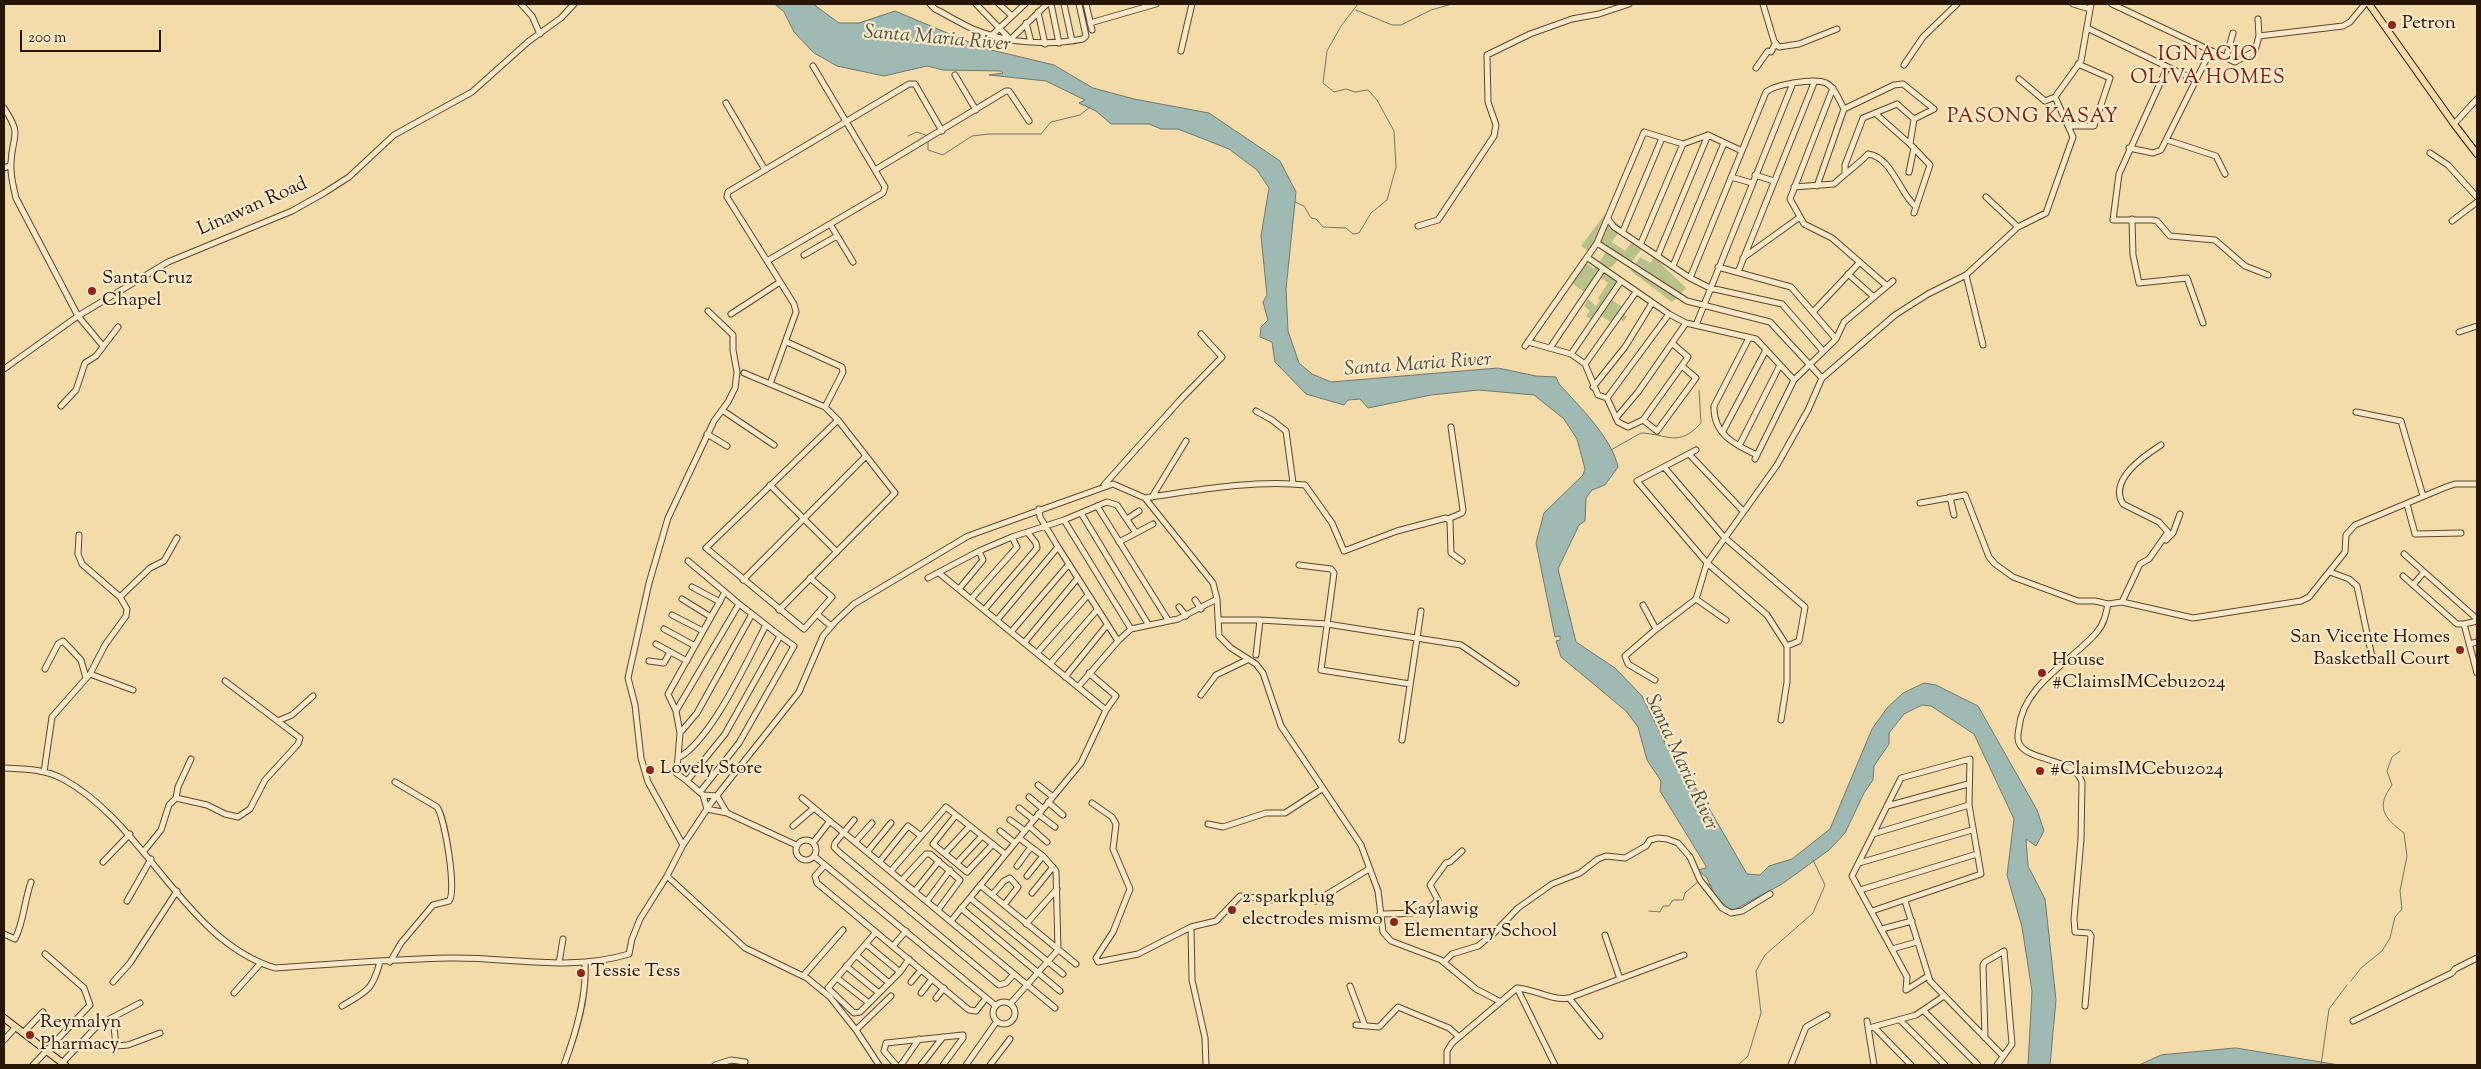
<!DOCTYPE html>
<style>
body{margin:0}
#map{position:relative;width:2481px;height:1069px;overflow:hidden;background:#f4dcaa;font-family:"Sorts Mill Goudy",serif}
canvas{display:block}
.frame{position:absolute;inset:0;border:5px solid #271506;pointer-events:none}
.scale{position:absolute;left:20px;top:30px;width:141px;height:22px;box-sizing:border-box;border:2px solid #271506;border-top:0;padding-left:6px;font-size:15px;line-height:18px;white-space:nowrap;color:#271506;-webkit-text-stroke:4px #f8e8c8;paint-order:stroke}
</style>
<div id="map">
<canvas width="2481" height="1069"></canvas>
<div class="frame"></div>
<div class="scale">200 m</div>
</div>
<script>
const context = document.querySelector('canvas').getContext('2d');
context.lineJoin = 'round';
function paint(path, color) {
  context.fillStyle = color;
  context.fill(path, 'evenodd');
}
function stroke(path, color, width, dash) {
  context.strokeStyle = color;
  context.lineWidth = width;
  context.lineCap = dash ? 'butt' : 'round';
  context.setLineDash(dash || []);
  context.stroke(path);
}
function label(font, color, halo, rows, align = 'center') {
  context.font = font + ' "Sorts Mill Goudy",serif';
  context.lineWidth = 4.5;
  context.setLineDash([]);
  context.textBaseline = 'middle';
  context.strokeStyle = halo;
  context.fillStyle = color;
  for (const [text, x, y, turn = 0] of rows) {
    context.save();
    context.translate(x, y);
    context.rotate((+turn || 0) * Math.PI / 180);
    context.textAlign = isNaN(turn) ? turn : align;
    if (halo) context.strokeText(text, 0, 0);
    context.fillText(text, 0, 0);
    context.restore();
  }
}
const green = new Path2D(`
 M1605,214L1622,227L1612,242L1625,251L1633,240L1643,247L1629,265L1619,258L1612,267L1603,269L1586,293L1572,283L1586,263L1594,269L1607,251L1597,243L1590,252L1581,246Z
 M1640,257L1650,263L1654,257L1686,288L1672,302L1631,271Z
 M1605,271L1621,281L1609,298L1624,308V314L1627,317L1623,322L1619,316L1614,324L1598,314L1593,321L1586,316L1590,311L1584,306L1588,299L1596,306L1600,300L1598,298L1608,283L1600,277Z`);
const water = new Path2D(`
 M775,4H813L839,23H859L895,11L983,48L1054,65L1093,88L1134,99L1209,113L1280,161L1296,192L1286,289L1288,331L1299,363L1312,374L1331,382L1498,368L1536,376L1556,377L1559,384C1579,406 1612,438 1618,467L1605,485L1592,490L1586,498L1585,521L1579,525L1558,569L1576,642L1615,668L1642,696L1667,747L1706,803L1747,874L1760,875L1769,866L1792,859L1830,829L1872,729L1887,708L1903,693L1924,683L1936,685L1978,706L2037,810L2044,831L2036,846L2026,839L2028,866L2045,899L2056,1000L2050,1065H2028L2032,991L2022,927L2007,875L2014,819L1974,734L1931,706L1922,705L1904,714L1889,733V744L1874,766L1873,780L1864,793L1845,833L1829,850L1782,884L1734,910L1728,908L1715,896L1707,878L1698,870L1706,868V866L1660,791L1661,781L1647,760L1638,727L1626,711L1561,657L1556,641L1560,640V636L1555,637L1536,543L1544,513L1583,475L1585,469L1577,439L1564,419L1534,395L1479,390L1431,395L1368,408L1360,399L1348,400L1344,405L1306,394L1275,362L1272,342L1260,337L1261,327L1268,320L1263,302L1267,295L1261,236L1269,188L1257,170L1229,149L1178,129H1161L1149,124H1111L1096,111L1079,103L1085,100L1046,81L989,75L1003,73L1001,71L943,70L927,66L884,76L837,66L814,53L794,32L784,12Z
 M2236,1048L2339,1065H2139L2161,1055Z`);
const stream = new Path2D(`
 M1356,10L1392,25H1401L1431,10L1452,4
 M908,136L917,132L928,136
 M928,140V150L943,155L972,136L989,134H1041L1051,122L1080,115L1090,107
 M1295,202L1304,206L1311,218L1316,219L1323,227L1346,228L1353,234L1359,233L1371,213L1387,200L1396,167L1394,131L1377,100L1368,90L1355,92L1346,89L1334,92L1323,83L1327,51L1341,26L1358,4
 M1611,450L1641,433C1667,434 1679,448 1701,423L1699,390
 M1704,882L1712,886
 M1649,911L1660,912L1663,906H1669L1673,900H1683L1685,893L1699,881
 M2351,981L2361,968L2382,951L2390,938L2395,917L2402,909L2400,891L2407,856L2404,833C2383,817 2376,807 2392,785L2387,771L2392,757L2400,751
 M1738,1065L1748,1056L1761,1013L1756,971L1765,955L1813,913L1825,885L1813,860
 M2321,1065L2329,1009L2347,985`);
const minor = new Path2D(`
 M521,4L532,16L540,34
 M930,4L935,9C947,15 960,23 973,29C1006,43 1047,46 1083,39L1086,36L1079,4
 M976,4L1009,38
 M999,4L1012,16
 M1051,4L1059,43
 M1064,4L1072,41
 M1086,4L1092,30
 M1763,4L1774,41L1779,47L1799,44L1837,29
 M2073,4L2090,9
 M2112,4L2235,62L2255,51L2259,36L2258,19
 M1038,12L1045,44
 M1026,23L1031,42
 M1090,23L1156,4
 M2087,28L2197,81
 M992,35L1025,4
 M2259,36L2343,26L2350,22L2365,4
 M1012,38L1047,4
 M1181,51L1192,4
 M2226,58L2233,33
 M1904,65L1923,37L1957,4
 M1756,68L1768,51L1771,52L1775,44
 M2167,68L2119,174L2113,220H2153L2157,221L2170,236L2215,240L2245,266L2268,275
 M955,75L976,110
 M2019,79L2045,101L2055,97
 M1833,88L1790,199L1804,224L1832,238L1887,286
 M726,103L765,170
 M4,108C23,137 12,134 11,163C10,175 13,186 16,198L78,316L103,346
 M1875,113L1910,144L1930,165L1914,213
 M2454,124L2477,99
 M2069,126H2094L2110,78L2078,64
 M2167,140L2216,156L2225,174
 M2129,148L2153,153L2161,150L2210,52
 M2430,153L2448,165L2477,197
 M4,168L11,165
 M875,170L1006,91H1009L1029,121
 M1909,172L1914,148
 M1845,173V165L1863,118L1897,104L1914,119
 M1755,175L1774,181
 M1731,177L1752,183
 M1817,186L1844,109
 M1794,187L1834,184C1845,173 1857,166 1868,154C1892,157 1899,193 1916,207
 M1986,197L2018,227
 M1608,219L1614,227L1690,278L1710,288L1782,304L1823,351
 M2132,219L2133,255L2139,283L2187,278L2203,323
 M2452,221L2477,202
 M830,224L853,262
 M1418,226L1438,220L1494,136L1496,125L1488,102L1487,55L1530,34L1572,19L1599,14L1629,4
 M1623,231L1662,138
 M1597,243L1687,301L1770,322L1822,378
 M1641,243L1683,144
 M804,255L837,236
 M1658,255L1708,135
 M1588,258L1669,314L1686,323L1756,339L1794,380
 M1743,258L1800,217
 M767,261L883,193L885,187L813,66
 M1673,266L1724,143
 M1718,267L1791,287L1836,339
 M1738,272L1814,83
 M1848,274L1874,297
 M1966,275L1983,345
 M1690,278L1766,92C1776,84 1814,78 1826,83C1835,87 1840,102 1844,109L1894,85L1903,84L1934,109L1914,119L1910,144
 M1813,312L1860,262
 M731,314L780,282
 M1696,325L1793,83
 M2459,332L2477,326
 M1749,338L1714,406C1713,434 1735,445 1757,455
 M787,342L842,367L843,372L825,407
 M1528,342L1571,354L1585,364L1598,395L1607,398L1618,422L1628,427L1643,420L1688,357L1673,344
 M1525,346L1597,243L1644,132L1683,144L1708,135L1742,151
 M1550,348L1603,269
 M1571,354L1621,281
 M1585,364L1636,292
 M4,369L78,316L168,262L292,211L324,193L349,177L394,135L472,92L529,41L561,18L574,4
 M744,373L825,407L838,420
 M770,384L796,312L794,304L727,197L728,192L909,84H915L942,131
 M1593,387L1625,347L1652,303
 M1607,398L1669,314
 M61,406L76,390L85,363L96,356L118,327
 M722,410L774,445
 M1256,411L1272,420L1286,431L1293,483
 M2356,412L2401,421L2423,496
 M1616,418L1638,392L1686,323
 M1643,420L1657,431L1696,378L1682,366
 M1723,431L1766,350
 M707,434L727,446
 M1739,446L1780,365
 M1696,450L1637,481L1707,563L1767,615L1787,646
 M1689,454L1743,511
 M1755,459L1794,380L1836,339L1844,322L1893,281
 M1665,468L1724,537L1805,607L1799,641L1787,646V682L1781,720
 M770,485L837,552
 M1104,485L1181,399L1222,357L1201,334
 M1152,497L1186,441
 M1950,497L1954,515
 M1145,498C1192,491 1258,479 1305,485L1332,523L1344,551L1397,531L1446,518L1450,521L1451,553L1462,561
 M1920,503L1965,495L1989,557L1995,564L2013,577L2078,601H2095L2108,604L2122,602L2193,618L2301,601L2309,597L2345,552L2346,535L2355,525L2446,487L2455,484H2477
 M2407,504L2415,534L2461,533
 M1097,506L1168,620
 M1039,509L1040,517L1058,547L1118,641
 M1081,513L1148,624
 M1127,519L1139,511
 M1448,519L1462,513L1463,510L1451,427
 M1064,520L1131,629
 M79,535L78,554L82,564L120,597
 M2166,540L2173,533L2180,514
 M1119,542L1153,524
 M2404,554L2477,619
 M688,561L725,592
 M1299,565L1331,569L1334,573L1321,670L1410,684
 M2330,572L2349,579L2357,586L2372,657
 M939,573L1106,710
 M2403,576L2457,624H2464
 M928,578L979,551L1012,537L1064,520L1107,502L1117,505L1136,533
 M743,580L866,456
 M2413,585L2424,572
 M692,587L720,602
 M959,589L983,560L979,551
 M682,599L711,617
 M971,599L1017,547L1012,537
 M1696,599L1726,620
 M1195,600L1201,609
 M2122,602L2140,564L2149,559L2168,532L2159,522L2123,504C2108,480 2144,456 2161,445
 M739,604L752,614
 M1643,605L1656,629
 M1179,607L1186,616
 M779,610L895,493L838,420L706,548L804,629L832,597L810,578
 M984,610L1037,548L1036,543L1028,533
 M672,615L703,631
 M818,615L831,626
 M997,620L1058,547
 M1218,620H1260L1327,624L1461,645L1516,683
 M2477,621L2464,624L2477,673
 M766,625L780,636
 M664,629L695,646
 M1011,632L1069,564
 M1024,643L1077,579
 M656,644L687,661
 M2469,644L2477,642
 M1037,653L1088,595
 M1256,655L1260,620
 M649,661L664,663L670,652
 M1050,664L1097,610
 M45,669L58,644L63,641L81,660L86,678
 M90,674L133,690
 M1065,677L1107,625
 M1655,680L1628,664L1625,656L1654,631L1696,599L1707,563L1777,465L1808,410L1822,378L1895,315L1928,294L1966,275L2018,227L2046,213L2073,137L2055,97L2081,61L2091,4
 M1078,687L1118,641L1131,629L1178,619L1217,599
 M1201,695L1216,675L1247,660
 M676,711L739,604L725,592L668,694L676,711L680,733L697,713L752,614L766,625C748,659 711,741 678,758L676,773L687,781L725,734L780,636L794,646L739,743L700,792
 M280,720L292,715L313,696
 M1402,740L1421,611
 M678,758L680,733
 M4,768C24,769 45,769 63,779C146,824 185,941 275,968C334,964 393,959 451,958C511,957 570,972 629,954L632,939L640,919L667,876L683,845L711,803L799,692L823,636L835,622L854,604L968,536L1113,484L1145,498L1213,583L1217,599L1219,636L1231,648L1256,664L1263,673L1281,726L1361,845L1378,891L1383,932L1391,941L1441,960L1476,989L1499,1001
 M44,772L52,717L90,674L105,645L126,616L127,609L120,597L150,568L164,561L177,538
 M687,781L703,795L717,796L727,813
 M1038,785L1053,797
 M703,795L707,809L727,813L796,845
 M1029,797L1043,809
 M176,798L178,787L191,759
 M802,798L1055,1008
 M1048,802L1063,815
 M1092,803L1112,817L1116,824L1113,849L1130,889L1113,932L1096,958L1098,962L1138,954L1191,927L1216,921L1240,896L1271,900L1296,897L1316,901L1369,869
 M1887,806L1968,784
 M1019,808L1034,820
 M1038,814L1055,827
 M956,815L933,844L967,872L993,844
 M854,820L835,843L834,847L840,853L999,985L1006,983L1014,974
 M1010,820L1025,831
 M1208,824L1223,827L1266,813H1285L1322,789
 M793,826L814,808
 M1029,826L1047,842
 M1000,831L1015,843
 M1873,834L1969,805
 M796 850a10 10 0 1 1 20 0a10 10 0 1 1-20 0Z
 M856,841L872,823
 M813,843L830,821
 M683,845L648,782L641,758L635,705L628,678L649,583L668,518L714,421L728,402L735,388L737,372L733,350V335L708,311
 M144,851L161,830L169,805L176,798L207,805L225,814L238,817L250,809L265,780L298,744L300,738L225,681
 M868,851L891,823
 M945,853L970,826
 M814,856L996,1006
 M880,861L908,826L920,835
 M103,862L130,834
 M957,863L982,836
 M1859,863L1972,830
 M825,865L815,876L817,883L969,1010L976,1011L986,998
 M1017,866L1031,847
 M891,871L946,807L1005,854
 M667,876L745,948L807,978L830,997L856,1030L879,1065
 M1027,876L1043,856
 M902,880L926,854H930L960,880L938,910
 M980,885L1076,964
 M1860,890L1977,854
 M915,891L939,861
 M1032,893L1053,867
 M992,895L1004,881L1010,878L1018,887L1004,905
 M970,898L1063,974
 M127,901L151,859
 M927,901L950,870
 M1905,901L1930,981L2003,1056
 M961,908L1060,991
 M1872,911L1981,874L1969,805L1970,759L1901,778L1852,876L1907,977L1906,990L1928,976
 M1380,914C1401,913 1423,917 1438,900L1430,885L1446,863L1450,862L1462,851
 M951,921L1019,838
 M1026,924L1057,889
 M1191,927L1192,980L1205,1038L1206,1065
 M1882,929L1912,921
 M876,932L828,988L854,1013L860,1012L900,972L909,959
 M4,934L15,939C24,921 24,902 31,882
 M1605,935L1620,979
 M866,944L900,972
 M893,946L906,931
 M1892,949L1917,942
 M856,955L889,983
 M390,962L401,943L433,905L449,901C457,892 445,818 437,807L395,782
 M1444,962L1452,954L1478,946L1494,933L1518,908L1552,884L1580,873L1598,859L1606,856L1625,858L1646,846L1650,840L1658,838L1667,839L1678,843L1690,857L1700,880L1722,908L1731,913L1742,911L1770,894
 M559,963L563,939
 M846,966L879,993
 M803,976L843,930
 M837,978L869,1003
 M113,982L130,963L177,891
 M911,982L921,970
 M1350,986L1365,1026
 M1517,988L1555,1065
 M234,993L260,964
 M921,993L932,979
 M936,998L944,988
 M1569,998L1684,955
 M993 1013a11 11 0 1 1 22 0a11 11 0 1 1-22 0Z
 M1010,1004L1058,950L1056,871L1043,856L1019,838L1081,763L1106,710L1116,696L1089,673
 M342,1006C367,991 372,991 380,962
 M2085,1006L2091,936L2089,933L2075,932L2074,919L2081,839L2082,782C2074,757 2027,762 2019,743C2017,739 2018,733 2019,728C2023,685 2071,662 2097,632C2104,624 2106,614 2108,604
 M1924,1011L1978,1065
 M113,1017L116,1046L128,1045L160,1033
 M1900,1020L1945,1065
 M1867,1021L1874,1065
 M2353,1021L2452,973L2455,969L2477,958
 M1356,1025L1379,1027L1398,1007L1449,1028L1459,1037
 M1874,1027L1911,1065
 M1869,1028L1916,1015L1944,996
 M856,1030L891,996
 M23,1033L43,1012
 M1985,1038L1983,965L1985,962L2004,951L2012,1044L1997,1065
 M4,1040L16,1027
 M62,1063L98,1025L140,1003
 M33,1065L90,1005L84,988L45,954
 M564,1065C576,1033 587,997 585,963
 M715,1065L731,1060L745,1062
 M896,1065L884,1051L886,1043L963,1035V1038L943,1065
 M901,1065L919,1039
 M921,1065L943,1037
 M966,1065L997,1021
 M990,1065L1010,1039
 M1447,1065V1051L1452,1043L1517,988C1534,989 1552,1001 1569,998L1600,1036
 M1791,1065L1806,1027L1827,1015`);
const major = new Path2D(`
 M2369,4L2454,124L2477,154
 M4,1018L65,1065`);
const markers = [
 [2392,25,5,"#8f2418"],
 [92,291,5,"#8f2418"],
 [2460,650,5,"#8f2418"],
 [2042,673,5,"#8f2418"],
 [650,770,5,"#8f2418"],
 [2040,771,5,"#8f2418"],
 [1232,910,5,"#8f2418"],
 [1394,922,5,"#8f2418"],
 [581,973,5,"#8f2418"],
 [30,1035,5,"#8f2418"]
];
const poiNames = [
 ["Petron",2402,25],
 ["Santa Cruz",102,280],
 ["Chapel",102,302],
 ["San Vicente Homes",2450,639,"right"],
 ["Basketball Court",2450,661,"right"],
 ["House",2052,662],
 ["#ClaimsIMCebu2024",2052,684],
 ["Lovely Store",660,770],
 ["#ClaimsIMCebu2024",2050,771],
 ["2 sparkplug",1242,899],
 ["electrodes mismo",1242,921],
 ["Kaylawig",1404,911],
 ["Elementary School",1404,933],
 ["Tessie Tess",591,973],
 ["Reymalyn",40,1024],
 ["Pharmacy",40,1046]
];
const streetNames = [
 ["Linawan Road",253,208,-24]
];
const waterNames = [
 ["Santa Maria River",937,40,5],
 ["Santa Maria River",1418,366,-4],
 ["Santa Maria River",1680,763,65]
];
const neighbourhoodNames = [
 ["IGNACIO",2208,57],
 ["OLIVA HOMES",2208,80],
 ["PASONG KASAY",2033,119]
];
paint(green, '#b9c18a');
paint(water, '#9fb9b3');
stroke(water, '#6f776e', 1);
stroke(stream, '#6f776e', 1);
stroke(minor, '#5a472f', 7);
stroke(major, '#271506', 8);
stroke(minor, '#f8e8c8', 5);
stroke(major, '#f4dcaa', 6);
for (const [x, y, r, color] of markers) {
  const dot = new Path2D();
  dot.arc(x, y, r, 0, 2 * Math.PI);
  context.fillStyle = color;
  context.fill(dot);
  stroke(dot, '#f8e8c8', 2);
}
label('19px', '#271506', '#f8e8c8', poiNames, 'left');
label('19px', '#271506', '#f8e8c8', streetNames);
label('italic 20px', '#514e43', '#f8e8c8', waterNames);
context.letterSpacing = '1px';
label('20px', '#7a1f14', '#f8e8c8', neighbourhoodNames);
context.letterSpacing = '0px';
</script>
